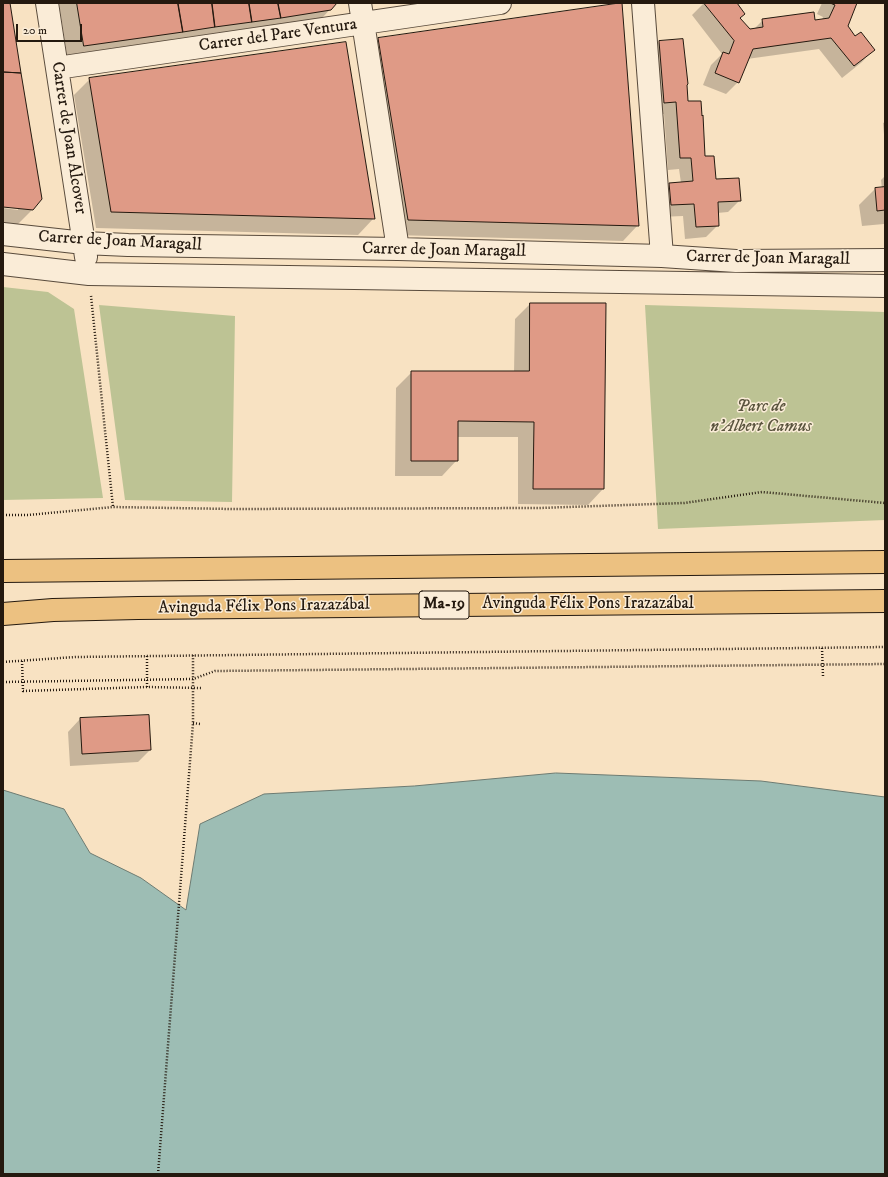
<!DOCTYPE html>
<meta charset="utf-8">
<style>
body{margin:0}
#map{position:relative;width:888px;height:1177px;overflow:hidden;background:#f8e2c2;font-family:"IM FELL DW Pica",serif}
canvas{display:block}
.frame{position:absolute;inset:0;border:4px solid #24190f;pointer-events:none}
.scale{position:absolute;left:16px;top:24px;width:66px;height:18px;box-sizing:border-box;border:2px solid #24190f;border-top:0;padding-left:5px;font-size:12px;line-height:14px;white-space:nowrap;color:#24190f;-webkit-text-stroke:3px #faecd7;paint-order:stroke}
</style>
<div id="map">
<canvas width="888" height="1177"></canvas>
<div class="frame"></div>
<div class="scale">20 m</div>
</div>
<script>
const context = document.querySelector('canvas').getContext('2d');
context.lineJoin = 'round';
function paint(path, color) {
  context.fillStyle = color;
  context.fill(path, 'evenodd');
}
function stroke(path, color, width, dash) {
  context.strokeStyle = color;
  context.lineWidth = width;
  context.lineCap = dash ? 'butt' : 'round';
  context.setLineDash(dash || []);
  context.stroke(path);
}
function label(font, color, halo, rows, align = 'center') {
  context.font = font + ' "IM FELL DW Pica",serif';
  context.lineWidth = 3;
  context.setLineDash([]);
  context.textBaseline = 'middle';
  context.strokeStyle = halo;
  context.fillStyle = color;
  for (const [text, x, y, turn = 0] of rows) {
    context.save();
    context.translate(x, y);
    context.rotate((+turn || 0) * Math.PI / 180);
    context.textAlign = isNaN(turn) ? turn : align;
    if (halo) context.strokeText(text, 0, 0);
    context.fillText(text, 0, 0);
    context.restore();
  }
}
const green = new Path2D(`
 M3,287L48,292L74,309L103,498L3,500Z
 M99,305L235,316L232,502L125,500Z
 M645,305L885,312V520L658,529Z`);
const water = new Path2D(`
 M556,773L761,781L885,797V1174H3V790L64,809L90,853L141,878L186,910L200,824L264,794L414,786Z`);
const shadow = new Path2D(`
 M3,3H9L32,210L10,232L3,231V208L18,210V208L3,206Z
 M59,3H336L322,18L173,39L166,47L68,61Z
 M704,3H735L744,14L739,19L749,30H753L763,20L814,21L822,20L823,17L817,14L822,3H856L846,26L855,37L873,50L862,62L842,78L819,49L747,59L738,82L726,94L703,85L711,65L722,54L692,15Z
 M379,39L638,225L623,241L393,235L363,54Z
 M659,42L686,85L687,102L704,157L715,180L740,200L728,212L717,213L718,225L706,237L685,239L683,216L659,217L658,196L670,184L681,183L679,169L668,170L664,114L652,115L647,54Z
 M90,79L373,219L358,235L96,228L74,95Z
 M885,122V146L883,123Z
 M885,176V229L884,224L862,226L859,205L875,189H882L881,180Z
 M530,304L603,489L588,505L518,504V437H457V460L442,476H395L396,388L412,372H514L515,319Z
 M80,719L150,750L138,762L70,766L68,732Z`);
const building = new Path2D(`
 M3,3H10L21,73L3,72Z
 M77,3H178L183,32L84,46Z
 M178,3H212L215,27L183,32Z
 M212,3H249L252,22L215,27Z
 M249,3H278L281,18L252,22Z
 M278,3H337L331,10L281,18Z
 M622,3L639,226L408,220L378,38Z
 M704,3H737L745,14L740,18L750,29L763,27L762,19L814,12L815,20L829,18L835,5L830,3H857L848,26L855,36L861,32L875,50L854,66L831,38L753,49L739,83L715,73L723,52L729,54L734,41Z
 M683,39L688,84L687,85L688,101H701L702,116L703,115L705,156H714L716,179L739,178L741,201L718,202L719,226L696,227L694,204L671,205L669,183L693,181L691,158H680L676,102L664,103L659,41Z
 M346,42L375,219L111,212L89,78Z
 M3,72L21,73L42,199L33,210L3,207Z
 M885,187V210L877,211L875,188Z
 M530,303H606L604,489H533L534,422L458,421V461H411V371H529Z
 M149,715L151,750L82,754L80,718Z`);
const path = new Path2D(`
 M91,296L113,507
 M3,515H28L113,507L232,509L539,508L684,503L762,492L885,503
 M822,648L823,676
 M147,656V687
 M22,661L23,691L147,687L201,688
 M3,662L75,657L885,647
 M3,682L193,679L215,671L885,664
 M193,723L200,724
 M158,1174L193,723V655`);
const minor = new Path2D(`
 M47,3L86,257
 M360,3L398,249
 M643,3L662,256
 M57,68L500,3
 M3,234L84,243L128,245L398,249L662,256L736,261L885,260
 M3,264L89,274L885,286`);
const highway = new Path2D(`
 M3,571L885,562
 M3,614L53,610L138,608L885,601`);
const shields = [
 [444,605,50]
];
const shieldNames = [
 ["Ma-19",444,605]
];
const streetNames = [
 ["Carrer del Pare Ventura",278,36,-8],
 ["Carrer de Joan Alcover",68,138,81],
 ["Carrer de Joan Maragall",120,242,3],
 ["Carrer de Joan Maragall",444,251,1],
 ["Carrer de Joan Maragall",768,259,1],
 ["Avinguda Félix Pons Irazazábal",588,604],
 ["Avinguda Félix Pons Irazazábal",264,607,-1]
];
const parkNames = [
 ["Parc de",761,407],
 ["n'Albert Camus",761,427]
];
paint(green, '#bdc394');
paint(water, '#9dbdb4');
stroke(water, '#6d7b72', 1);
paint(shadow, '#0003');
paint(building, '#df9a86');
stroke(building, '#24190f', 1);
stroke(minor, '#594b3c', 24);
stroke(highway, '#24190f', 24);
stroke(path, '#24190f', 2.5, [1, 2]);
stroke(minor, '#faecd7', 22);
stroke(highway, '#ecc181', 22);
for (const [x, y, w] of shields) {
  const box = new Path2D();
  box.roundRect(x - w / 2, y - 14, w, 28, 3);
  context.fillStyle = '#faecd7';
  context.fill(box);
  stroke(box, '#24190f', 1);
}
label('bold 16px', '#24190f', null, shieldNames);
label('17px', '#24190f', '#faecd7', streetNames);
label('italic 17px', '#5a543e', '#faecd7', parkNames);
</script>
